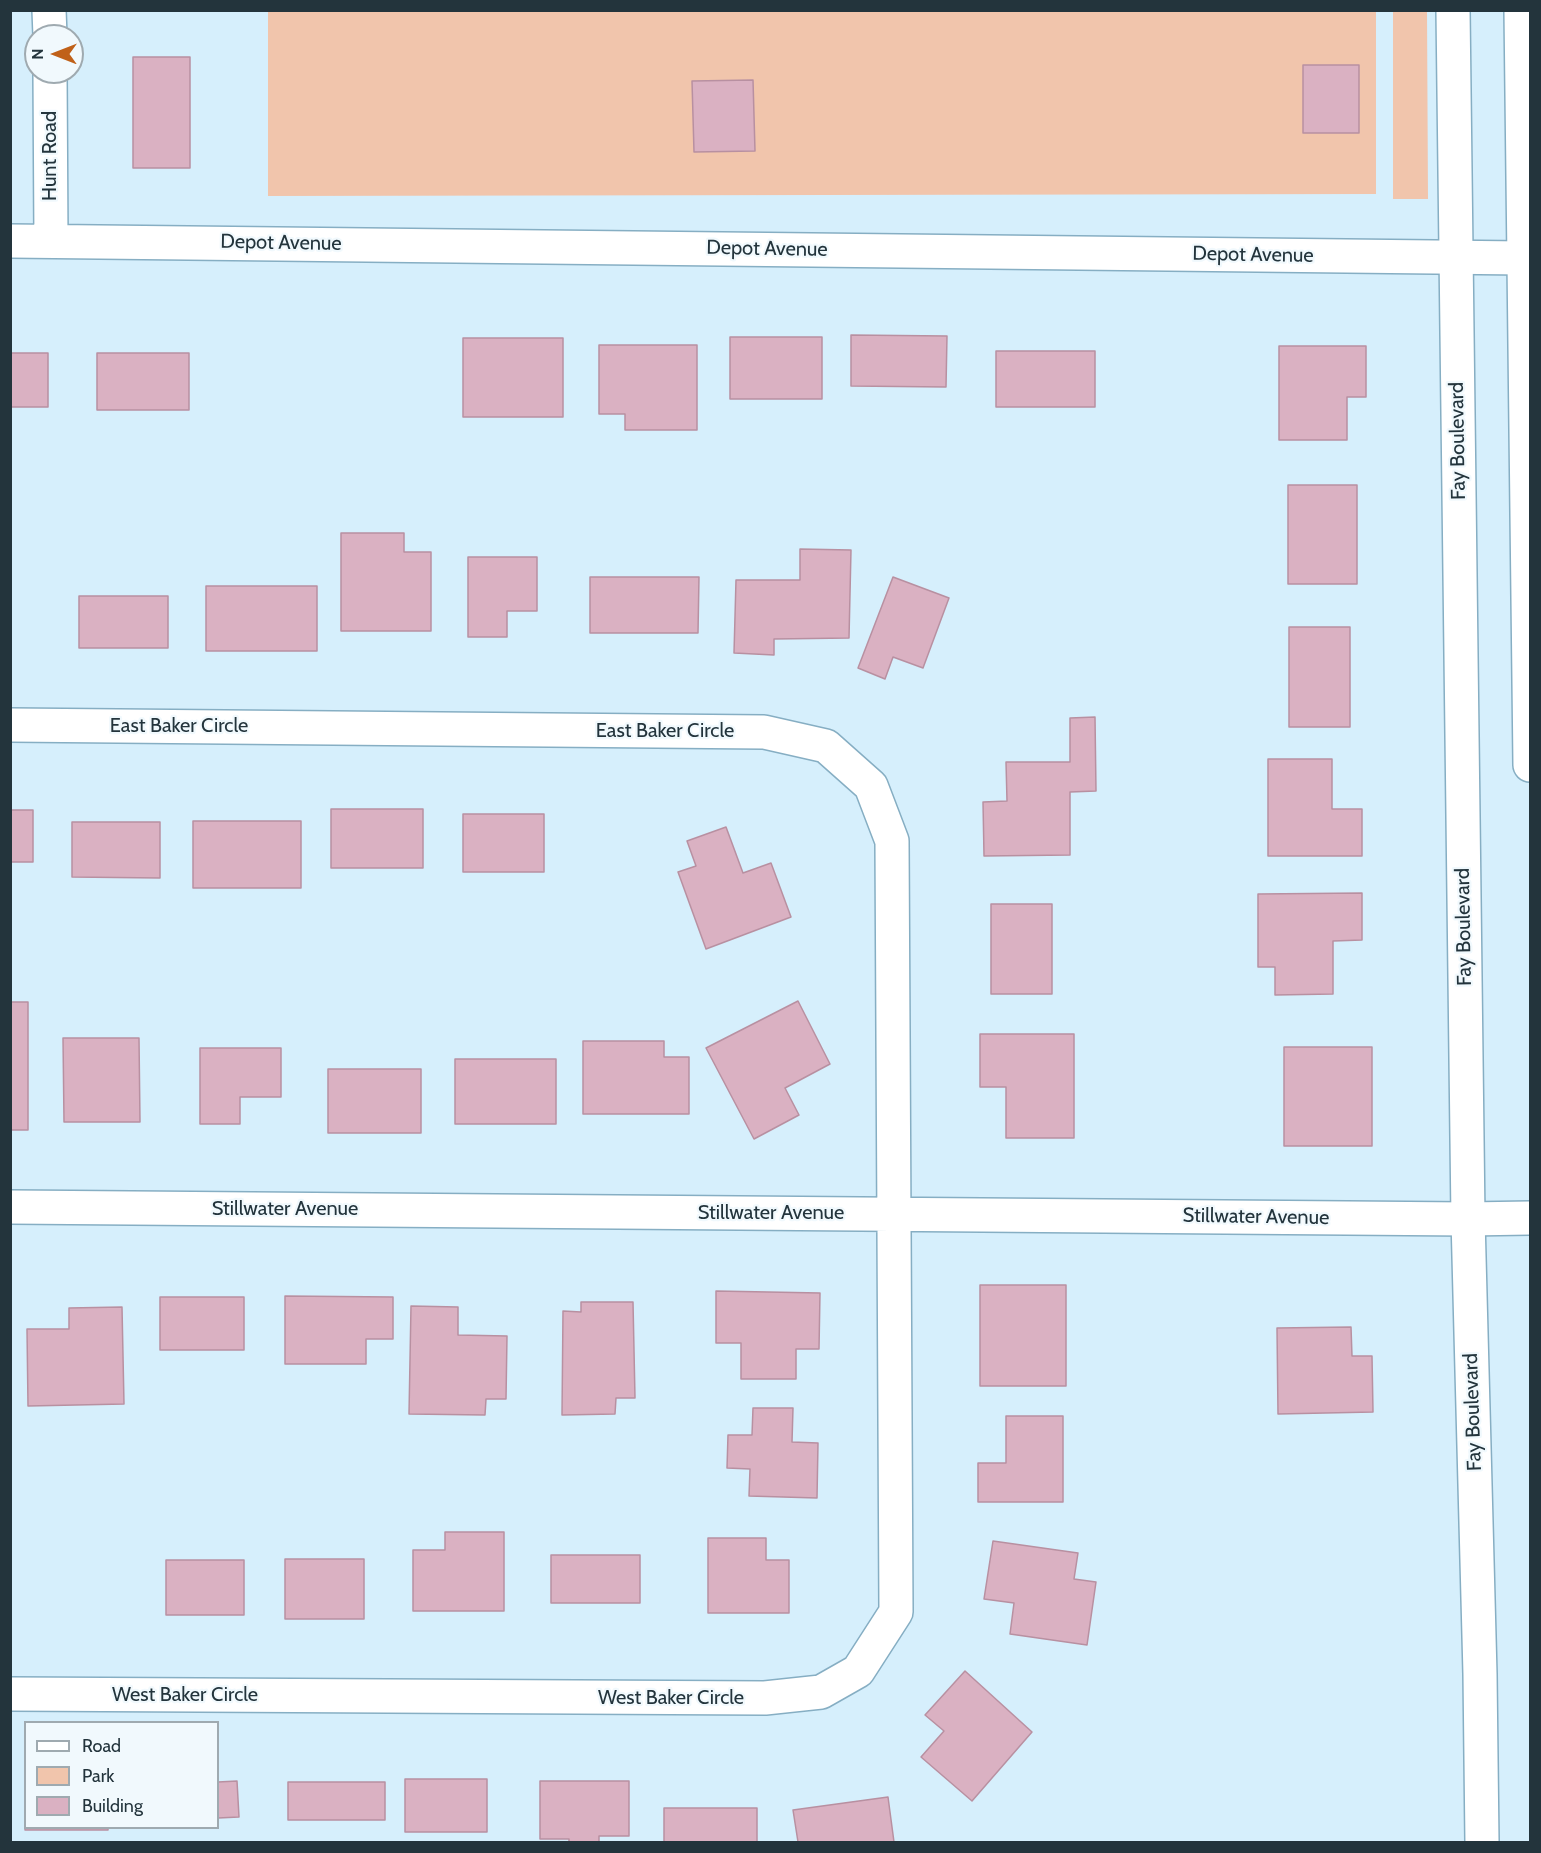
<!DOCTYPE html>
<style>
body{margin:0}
#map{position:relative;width:1541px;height:1853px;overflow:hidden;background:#d6effc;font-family:Cabin,sans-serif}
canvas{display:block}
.frame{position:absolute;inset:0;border:12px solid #23343c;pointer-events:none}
.legend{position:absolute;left:24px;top:1721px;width:195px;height:108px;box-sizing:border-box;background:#f1f9fd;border:2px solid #9faab0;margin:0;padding:8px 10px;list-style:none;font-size:18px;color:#23343c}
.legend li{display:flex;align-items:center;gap:12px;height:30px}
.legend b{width:30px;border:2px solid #9faab0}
.north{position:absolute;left:24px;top:24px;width:60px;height:60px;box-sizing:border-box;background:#f1f9fd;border:2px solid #9faab0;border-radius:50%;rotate:270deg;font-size:16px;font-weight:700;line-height:24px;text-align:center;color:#23343c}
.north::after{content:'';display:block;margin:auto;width:21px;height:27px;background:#c06119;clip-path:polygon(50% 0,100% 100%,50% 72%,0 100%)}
</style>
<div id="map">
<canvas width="1541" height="1853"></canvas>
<div class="frame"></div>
<ul class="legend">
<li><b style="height:8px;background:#fff"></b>Road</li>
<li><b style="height:16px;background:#f1c5ac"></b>Park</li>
<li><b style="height:16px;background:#dab1c2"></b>Building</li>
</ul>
<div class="north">N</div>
</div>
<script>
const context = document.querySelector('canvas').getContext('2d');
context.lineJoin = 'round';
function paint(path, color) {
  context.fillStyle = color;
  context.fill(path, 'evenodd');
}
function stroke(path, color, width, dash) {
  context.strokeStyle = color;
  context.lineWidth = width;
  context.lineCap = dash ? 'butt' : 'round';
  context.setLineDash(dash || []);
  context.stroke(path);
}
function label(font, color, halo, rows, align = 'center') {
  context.font = font + ' Cabin,sans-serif';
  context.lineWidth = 4.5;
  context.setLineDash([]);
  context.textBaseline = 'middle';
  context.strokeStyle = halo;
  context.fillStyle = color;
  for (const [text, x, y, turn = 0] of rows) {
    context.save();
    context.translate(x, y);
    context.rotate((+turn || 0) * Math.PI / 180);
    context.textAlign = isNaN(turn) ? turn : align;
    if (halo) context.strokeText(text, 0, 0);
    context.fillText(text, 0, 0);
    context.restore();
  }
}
const green = new Path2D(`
 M268,11H1376V194L268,196Z
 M1393,11H1427L1428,199H1393Z`);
const building = new Path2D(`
 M133,57H190V168H133Z
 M1303,65H1359V133H1303Z
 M753,80L755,151L694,152L692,81Z
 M851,335L947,336L946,387L851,386Z
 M730,337H822V399H730Z
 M463,338H563V417H463Z
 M599,345H697V430H625V414H599Z
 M1279,346H1366V397H1347V440H1279Z
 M996,351H1095V407H996Z
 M10,353H48V407H10Z
 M97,353H189V410H97Z
 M1288,485H1357V584H1288Z
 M341,533H404V552H431V631H341Z
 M800,549L851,550L849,638L774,639V655L734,653L736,580H800Z
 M468,557H537V611H507V637H468Z
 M590,577H699L698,633H590Z
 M893,577L949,598L923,668L893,657L885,679L858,668Z
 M206,586H317V651H206Z
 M79,596H168V648H79Z
 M1289,627H1350V727H1289Z
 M1095,717L1096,791L1070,792V855L984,856L983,802L1007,801L1006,762H1070V718Z
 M1268,759H1332V809H1362V856H1268Z
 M331,809H423V868H331Z
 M10,810H33V862H10Z
 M463,814H544V872H463Z
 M193,821H301V888H193Z
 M72,822H160V878L72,877Z
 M726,827L743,873L771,863L791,917L706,949L678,872L696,866L687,841Z
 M1362,893V940L1333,941V994L1275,995V967H1258V894Z
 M991,904H1052V994H991Z
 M798,1001L830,1064L785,1088L799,1115L754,1139L706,1048Z
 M10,1002H28V1130H10Z
 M980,1034H1074V1138H1006V1087H980Z
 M63,1038H139L140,1122H64Z
 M583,1041H664V1057H689V1114H583Z
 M1284,1047H1372V1146H1284Z
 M200,1048H281V1097H240V1124H200Z
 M455,1059H556V1124H455Z
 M328,1069H421V1133H328Z
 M980,1285H1066V1386H980Z
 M716,1291L820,1293L819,1349H796V1379H741V1343H716Z
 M285,1296L393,1297V1339H366V1364H285Z
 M160,1297H244V1350H160Z
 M581,1302H633L635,1398H616L615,1414L562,1415L563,1311L581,1312Z
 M411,1306L458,1307V1335L507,1336L506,1399H486L485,1415L409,1414Z
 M122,1307L124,1404L28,1406L27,1329H69V1308Z
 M1351,1327L1352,1356H1372L1373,1412L1278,1414L1277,1328Z
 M753,1408H793L792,1442L818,1443L817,1498L749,1496L750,1469L727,1468L728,1435H752Z
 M1006,1416H1063V1502H978V1463H1006Z
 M445,1532H504V1611H413V1550H445Z
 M708,1538H766V1560H789V1613H708Z
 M993,1541L1078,1553L1074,1579L1096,1582L1087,1645L1010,1634L1014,1603L984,1599Z
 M551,1555H640V1603H551Z
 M285,1559H364V1619H285Z
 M166,1560H244V1615H166Z
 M965,1671L1032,1732L972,1801L921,1757L944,1731L925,1715Z
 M405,1779H487V1832H405Z
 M237,1781L239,1817L218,1818V1782Z
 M540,1781H629V1836H599V1842H569V1839H540Z
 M288,1782H385V1820H288Z
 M25,1790L26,1828H108V1830H25Z
 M888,1797L894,1842H798L793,1810Z
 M664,1808H757V1842H664Z`);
const minor = new Path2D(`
 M49,10L50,36
 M50,72L51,241
 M10,241L1524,258
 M10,725L764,732L826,746L871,786L892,841L896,1612L858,1671L821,1692L765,1698L10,1694
 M10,1207L1468,1219L1530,1218`);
const major = new Path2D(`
 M1453,10L1468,1219L1480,1674L1482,1842
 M1521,10L1530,765`);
const streetNames = [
 ["Hunt Road",50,156,-90],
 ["Depot Avenue",281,243,1],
 ["Depot Avenue",767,249,1],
 ["Depot Avenue",1253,255,1],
 ["Fay Boulevard",1458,441,-91],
 ["East Baker Circle",179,726],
 ["East Baker Circle",665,731],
 ["Fay Boulevard",1464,927,-91],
 ["Stillwater Avenue",285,1209],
 ["Stillwater Avenue",771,1213],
 ["Stillwater Avenue",1256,1217,1],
 ["Fay Boulevard",1473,1412,-92],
 ["West Baker Circle",185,1695],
 ["West Baker Circle",671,1698]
];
paint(green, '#f1c5ac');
paint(building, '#dab1c2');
stroke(building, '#b890a1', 1.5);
stroke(minor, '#86aec3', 36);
stroke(major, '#86aec3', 36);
stroke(minor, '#fff', 33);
stroke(major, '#fff', 33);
label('20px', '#23343c', '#f1f9fd', streetNames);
</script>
